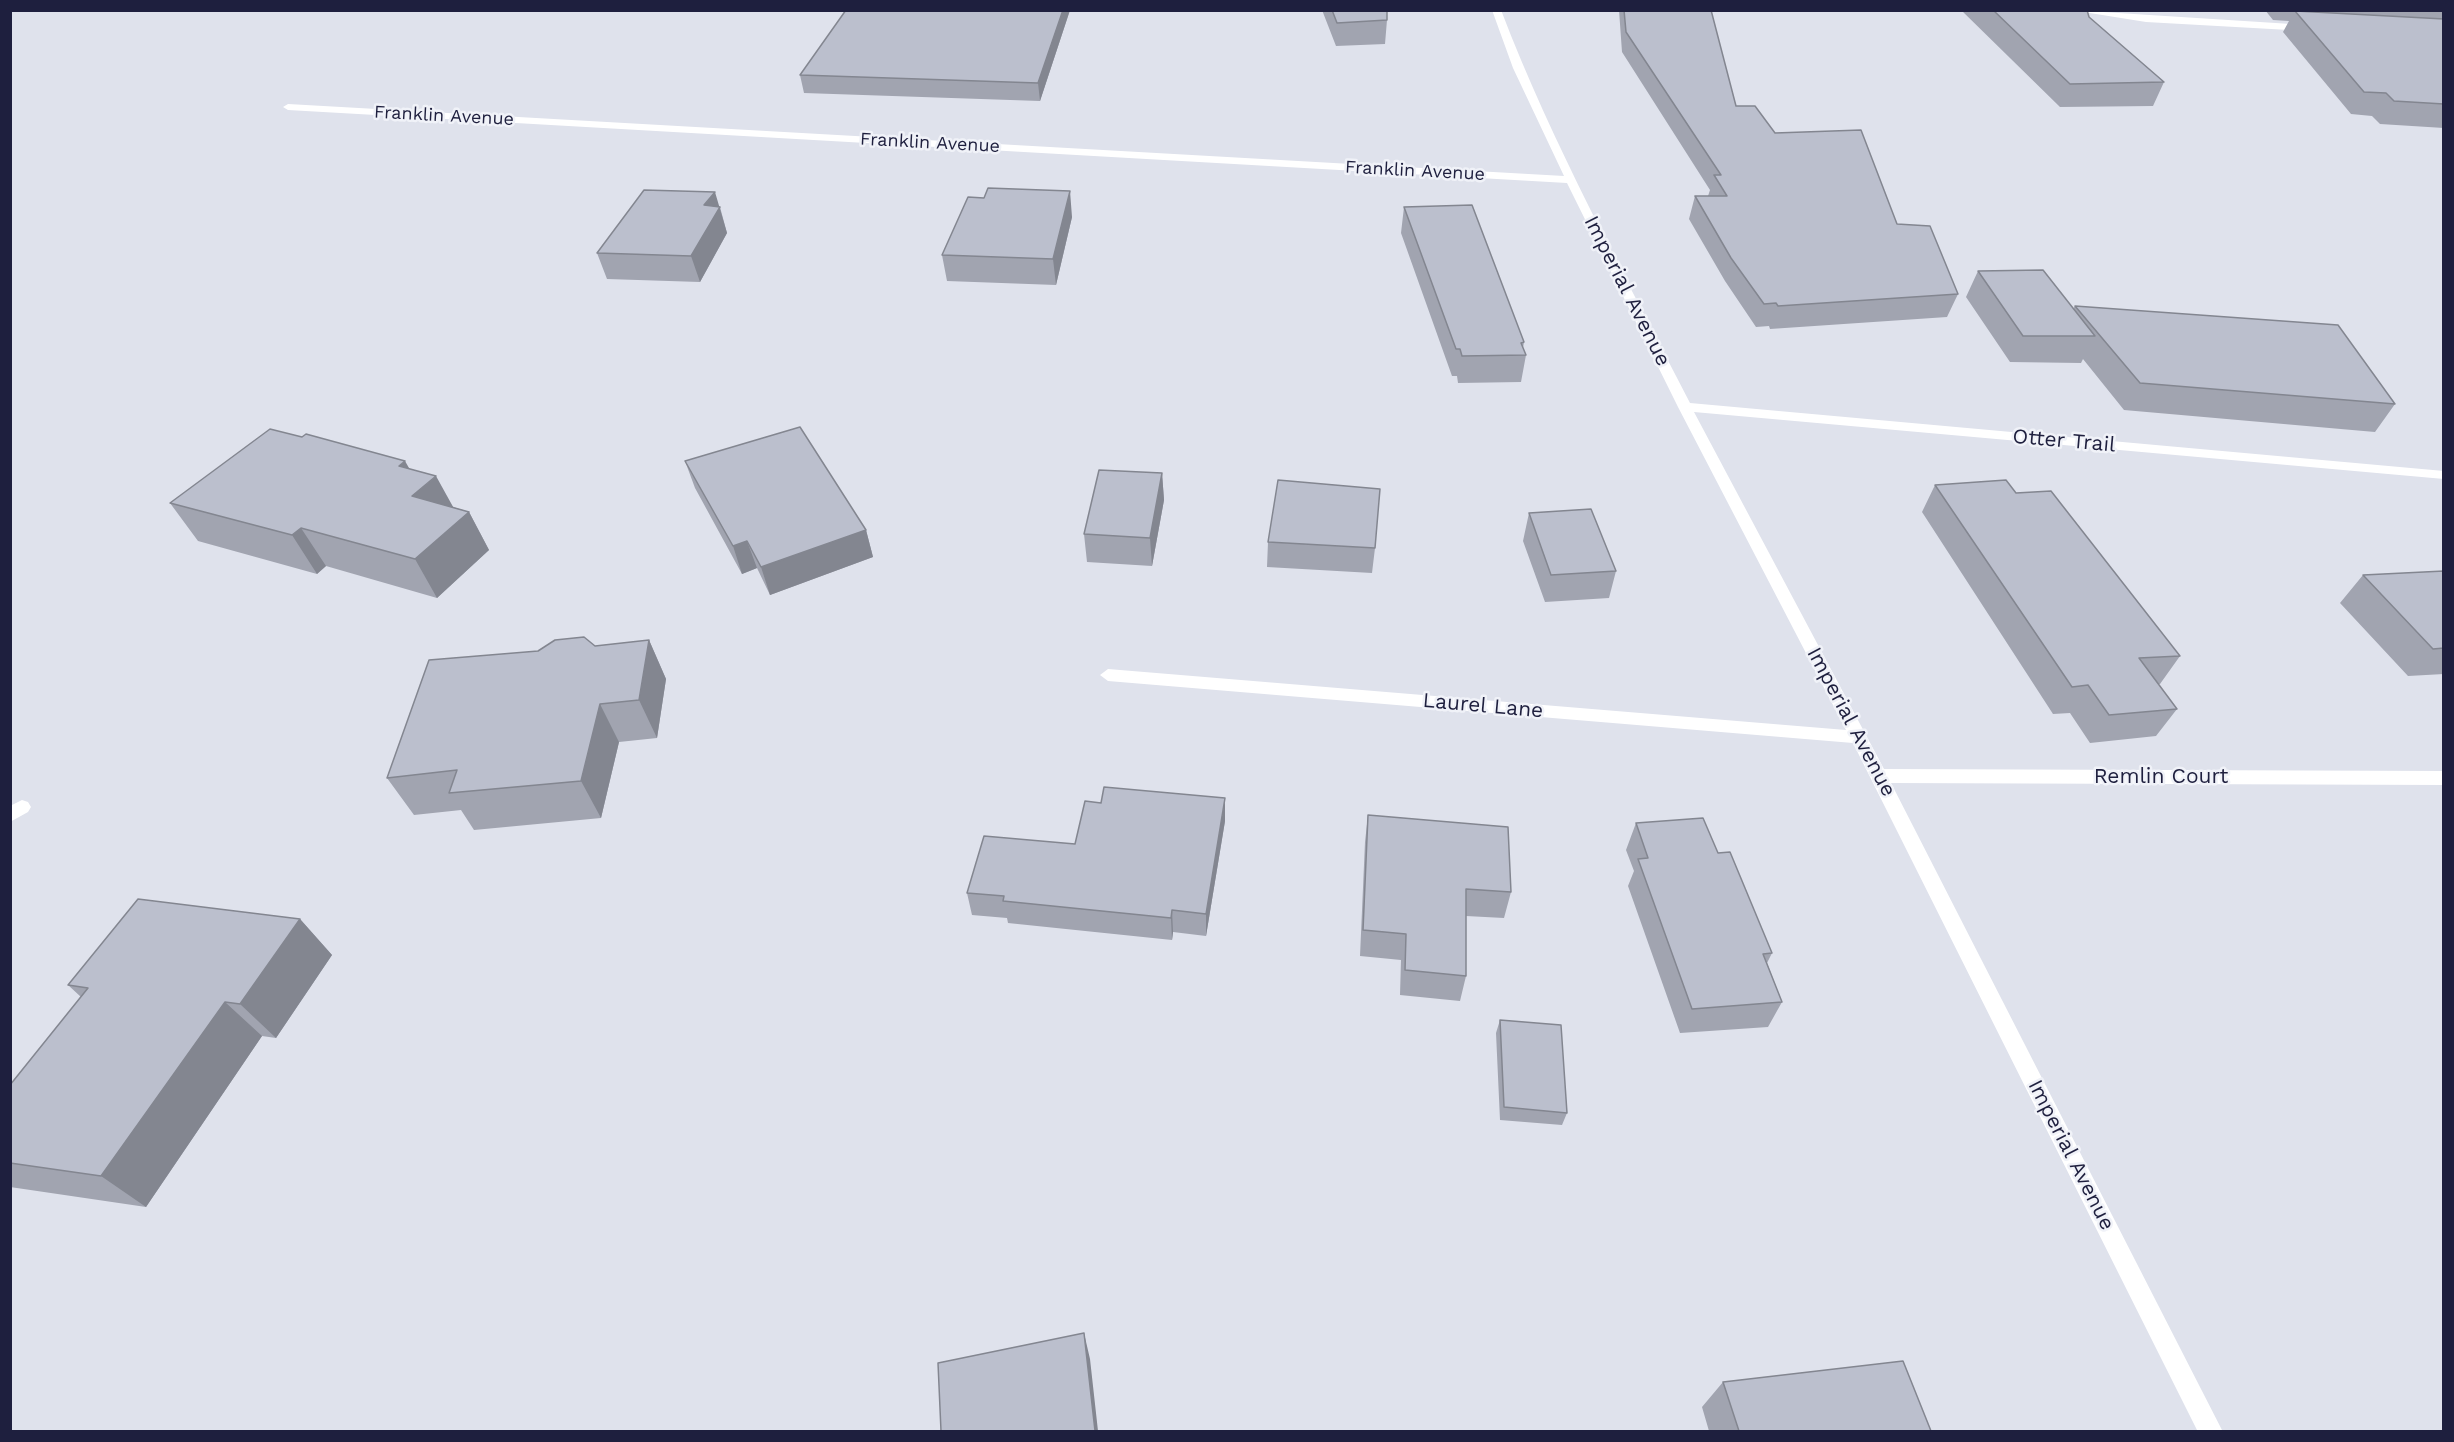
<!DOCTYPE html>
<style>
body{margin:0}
#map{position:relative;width:2454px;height:1442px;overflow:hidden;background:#dfe2ec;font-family:"Work Sans",sans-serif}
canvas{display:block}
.frame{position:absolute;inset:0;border:12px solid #1e1f3e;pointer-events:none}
</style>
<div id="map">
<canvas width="2454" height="1442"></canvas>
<div class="frame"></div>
</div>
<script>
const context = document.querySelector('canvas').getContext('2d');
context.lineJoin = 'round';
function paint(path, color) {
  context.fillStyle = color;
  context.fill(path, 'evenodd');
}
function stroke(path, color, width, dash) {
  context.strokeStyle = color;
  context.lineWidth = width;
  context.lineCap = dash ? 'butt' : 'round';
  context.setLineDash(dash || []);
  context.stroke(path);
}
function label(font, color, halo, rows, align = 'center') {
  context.font = font + ' "Work Sans",sans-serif';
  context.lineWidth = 5;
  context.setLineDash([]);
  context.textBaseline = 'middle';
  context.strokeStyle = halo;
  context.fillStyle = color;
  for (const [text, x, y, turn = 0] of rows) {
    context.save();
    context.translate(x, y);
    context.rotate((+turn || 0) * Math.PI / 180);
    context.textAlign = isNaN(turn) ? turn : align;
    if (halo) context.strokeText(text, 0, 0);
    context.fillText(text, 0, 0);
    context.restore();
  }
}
const minor = new Path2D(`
 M1492,10H1501C1553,146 1624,274 1690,403L2444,471V479L1694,412L1884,769L2444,771V785L1891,783L2223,1432H2198L1853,743L1108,681L1100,675L1108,669L1846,730L1678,407L1567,183L288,110L283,107L288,104L1564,176L1513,68Z
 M2071,10L2307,25L2311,28L2307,31L2146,22Z
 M22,800L28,802L31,807L28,812L10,822V806Z`);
const wall = new Path2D(`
 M1070,10L1040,101L804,93L800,75Z
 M1322,10H1387V20L1385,44L1336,46Z
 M1619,10H1711L1736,106L1775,133L1897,224L1958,294L1947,317L1770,329L1769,326L1756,327L1725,281L1689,219L1695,196H1708L1710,190L1622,52Z
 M1961,10H2087L2089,17L2164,82L2153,106L2060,107Z
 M2265,10H2444V128L2380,124L2372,116L2351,114L2283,32L2289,21L2273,20Z
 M984,198L1072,217L1056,285L947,281L942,255Z
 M720,207L727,233L700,282L607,279L597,253Z
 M1404,207L1524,342L1523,348L1526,355L1521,382L1458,383L1457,376H1452L1401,233Z
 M1978,271L2073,309L2075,306L2395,404L2375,432L2124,410L2083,359L2081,363L2010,362L1966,297Z
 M685,461L866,530L873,557L770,595L757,568L742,574L695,488Z
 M410,469L453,507L469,512L489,550L437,598L326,566L317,574L198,541L170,503Z
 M1162,473L1164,500L1152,566L1087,562L1084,534Z
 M1935,485L2016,493L2180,656L2160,684H2158L2177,709L2156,736L2090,743L2070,713L2053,714L1922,512Z
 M1529,513L1616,571L1609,598L1545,602L1523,541Z
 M1268,542L1375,548L1372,573L1267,567Z
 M2444,571V674L2408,676L2340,603L2363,575Z
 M649,640L666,679L657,738L619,742L601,818L474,830L461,810L414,815L387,778Z
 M1368,815L1511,892L1504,918L1466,916V976L1460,1001L1400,995L1401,960L1360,956L1365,842Z
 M1225,821L1206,936L1173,932L1172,940L1008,923L1007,918L972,915L967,893L1075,844Z
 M1636,823L1718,853L1772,953L1767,963L1782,1002L1768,1027L1680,1033L1628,886L1634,871L1626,850Z
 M300,919L332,955L276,1038L262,1036L146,1207L10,1187V1085L81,997L68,985Z
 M1500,1020L1567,1113L1562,1125L1500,1120L1496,1033Z
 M1723,1382L1931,1431H1709L1702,1407Z`);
const shadedWall = new Path2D(`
 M1063,10H1070L1040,101L1038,83Z
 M1070,191L1072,217L1056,285L1053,259Z
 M715,192L727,233L700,282L691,256L704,205Z
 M405,461L421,489L436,476L457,514L412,496L399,466Z
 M1162,473L1164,500L1152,566L1150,538Z
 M469,512L489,550L437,598L415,559Z
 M301,528L326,566L317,574L292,535Z
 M866,530L873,557L770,595L761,567Z
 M747,541L757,568L742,574L733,546Z
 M649,640L666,679L657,738L639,700Z
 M600,704L619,742L601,818L581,781Z
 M1225,798V821L1206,936V914Z
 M1172,910L1173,932L1172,940L1171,918Z
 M300,919L332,955L276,1038L240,1004Z
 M225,1002L262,1036L146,1207L101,1176Z
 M1084,1333L1090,1359L1098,1431H1095Z`);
const building = new Path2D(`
 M846,10H1063L1038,83L800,75Z
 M1332,10H1387V20L1337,23Z
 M1624,10H1711L1736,106H1755L1775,133L1861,130L1897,224L1930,226L1958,294L1778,306L1776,303L1764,304L1731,258L1695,196H1727L1714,175H1721L1626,32Z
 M1993,10H2087L2089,17L2164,82L2070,84Z
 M2295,11L2444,19V104L2394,101L2386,93L2364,92Z
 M988,188L1070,191L1053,259L942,255L968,197L984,198Z
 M644,190L715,192L704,205L720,207L691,256L597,253Z
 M1472,205L1524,342L1521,343L1526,355L1462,356L1460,349H1456L1404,207Z
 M2043,270L2095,336H2023L1978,271Z
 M2075,306L2338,325L2395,404L2140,383Z
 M800,427L866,530L761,567L747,541L733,546L685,461Z
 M270,429L302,437L306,434L405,461L399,466L436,476L412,496L469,512L415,559L301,528L292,535L170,503Z
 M1099,470L1162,473L1150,538L1084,534Z
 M1278,480L1380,489L1375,548L1268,542Z
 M2006,480L2016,493L2051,491L2180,656L2139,658L2177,709L2109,715L2088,685L2072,687L1935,485Z
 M1591,509L1616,571L1551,575L1529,513Z
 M2444,571V648L2433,649L2363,575Z
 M584,637L595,646L649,640L639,700L600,704L581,781L449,793L457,770L387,778L429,660L538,651L555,640Z
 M1104,787L1225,798L1206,914L1172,910L1171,918L1003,901L1004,896L967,893L984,836L1075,844L1085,801L1101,803Z
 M1368,815L1508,827L1511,892L1466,889V976L1405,970L1406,934L1363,930Z
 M1703,818L1718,853L1730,852L1772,953L1763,954L1782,1002L1692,1009L1638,859L1648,858L1636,823Z
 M138,899L300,919L240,1004L225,1002L101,1176L10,1163V1085L88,988L68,985Z
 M1500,1020L1561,1025L1567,1113L1504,1107Z
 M1084,1333L1095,1431H941L938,1363Z
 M1903,1361L1931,1431H1739L1723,1382Z`);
const farStreetnames = [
 ["Franklin Avenue",444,116,3],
 ["Franklin Avenue",930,143,3],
 ["Franklin Avenue",1415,171,3]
];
const streetNames = [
 ["Imperial Avenue",1627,291,63],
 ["Otter Trail",2064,441,5],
 ["Laurel Lane",1483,706,5],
 ["Imperial Avenue",1851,722,62],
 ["Remlin Court",2161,777],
 ["Imperial Avenue",2071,1155,63]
];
paint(minor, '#fff');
paint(wall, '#a1a4b0');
paint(shadedWall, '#838690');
paint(building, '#bbbfcd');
stroke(building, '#838690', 1.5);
label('18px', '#1e1f3e', '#f0f2f8', farStreetnames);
label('21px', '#1e1f3e', '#f0f2f8', streetNames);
</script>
